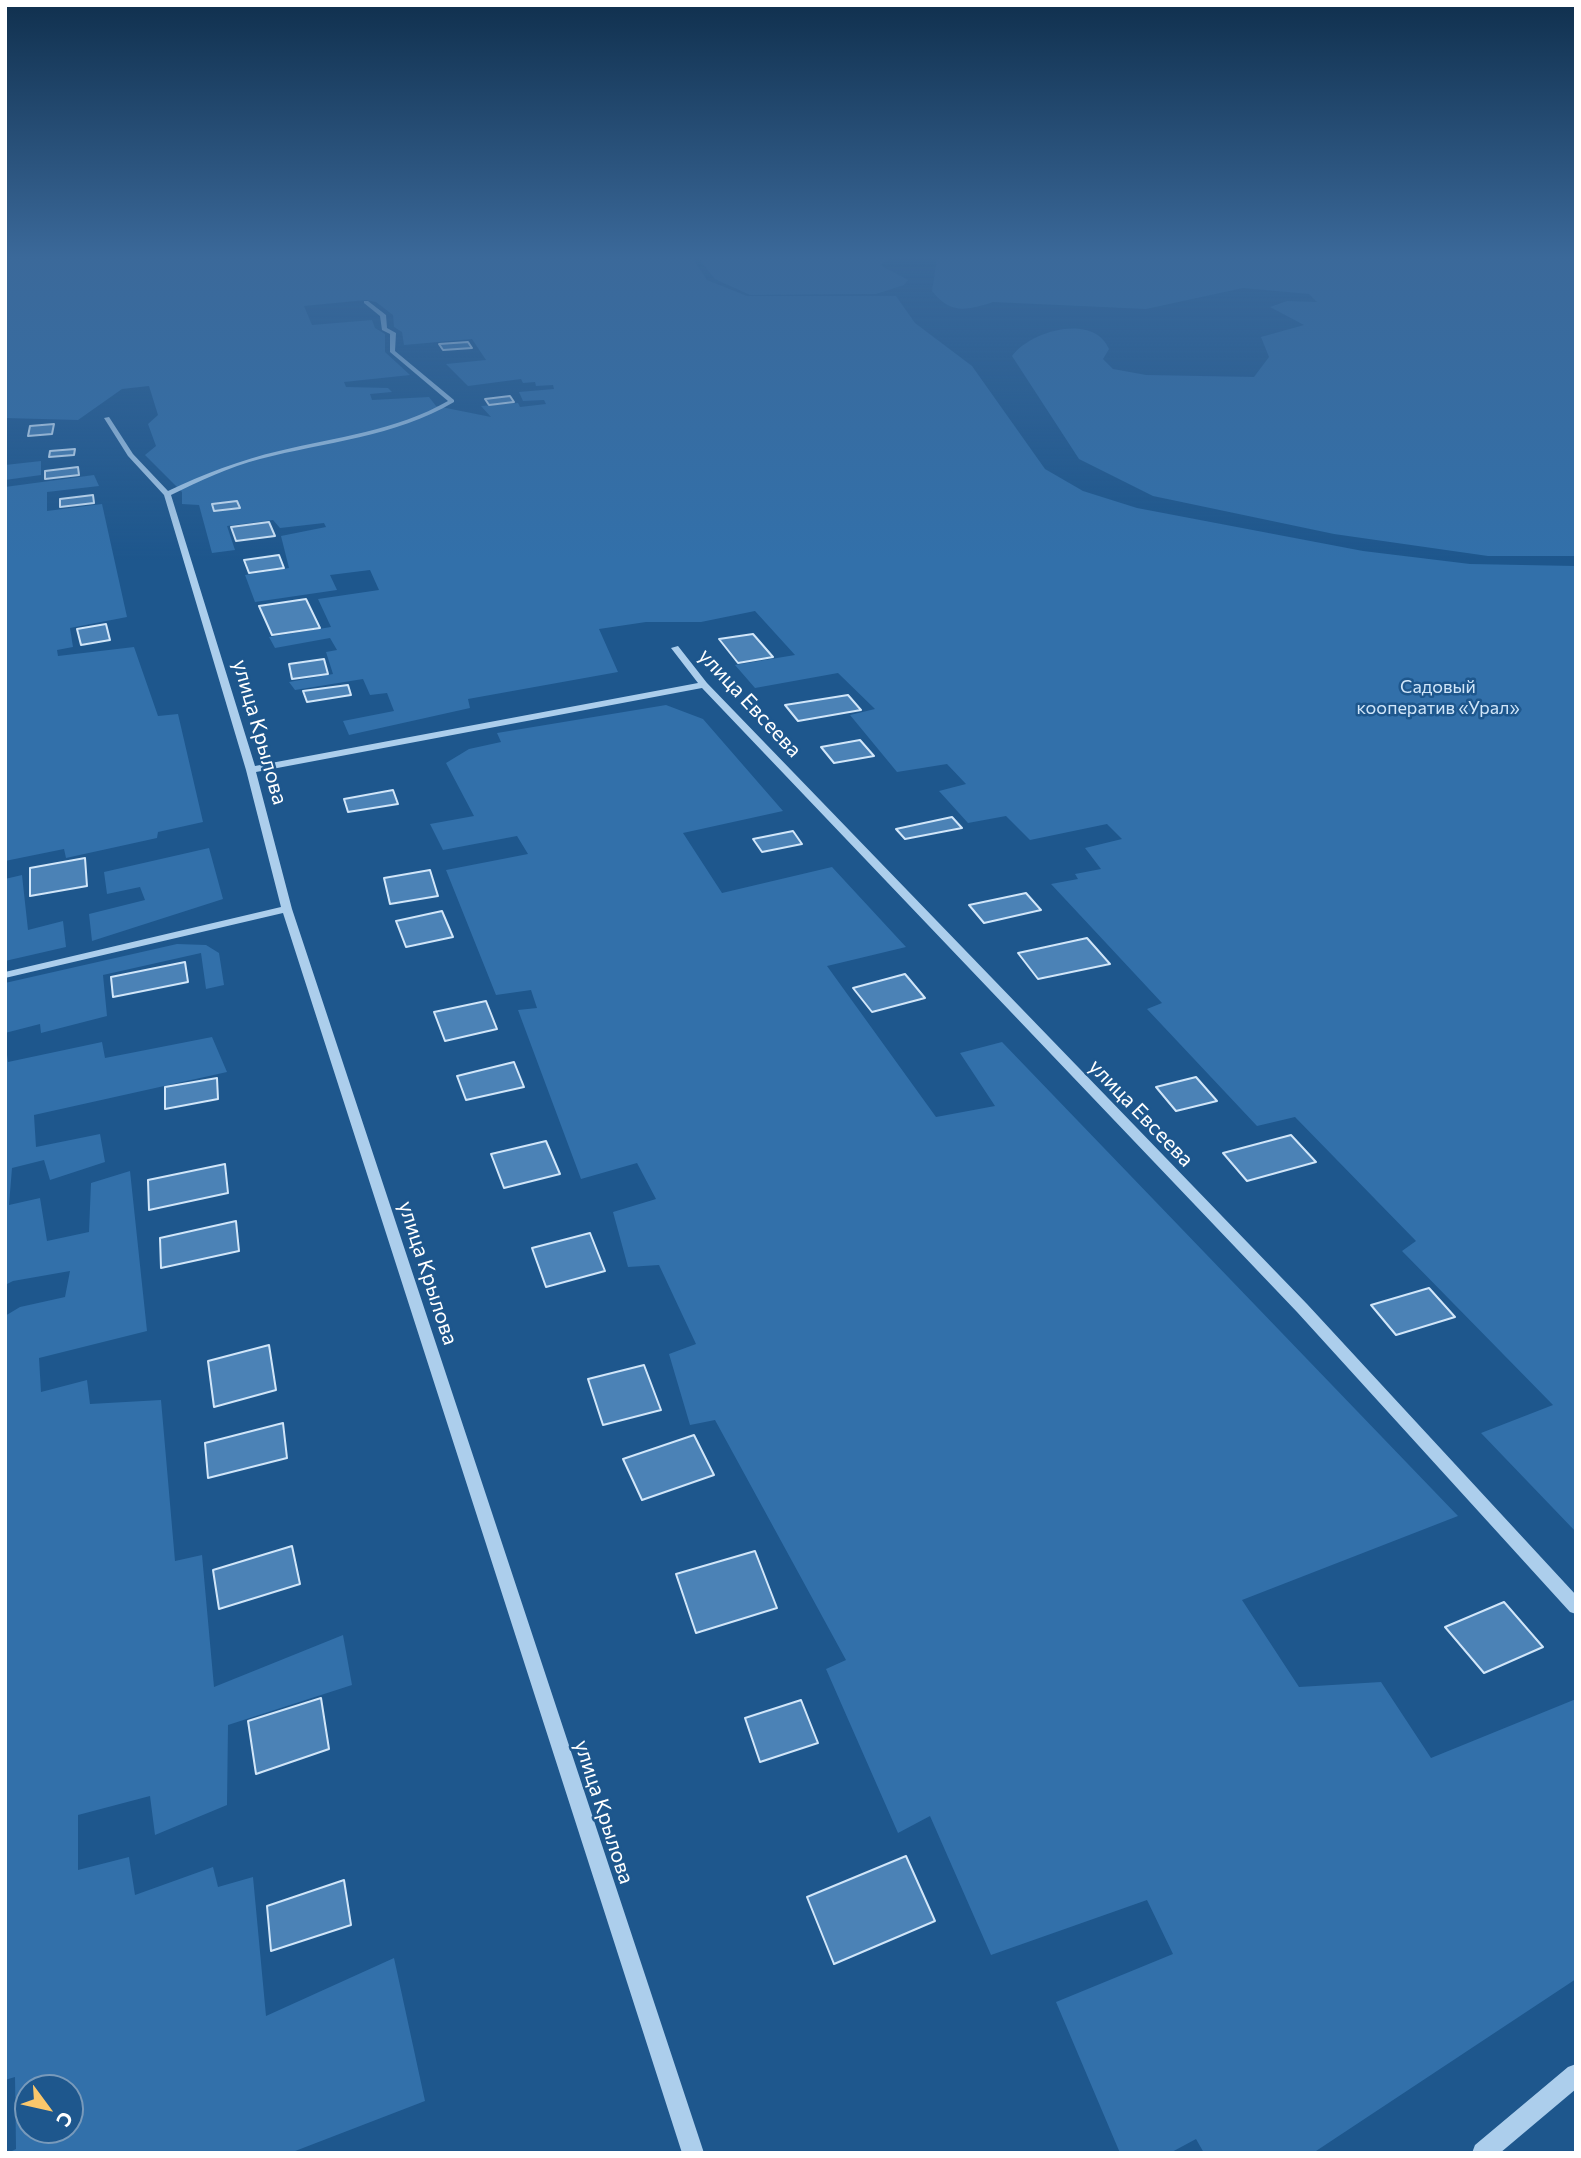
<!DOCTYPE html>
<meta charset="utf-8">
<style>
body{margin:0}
#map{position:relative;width:1581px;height:2158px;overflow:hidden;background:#1e578d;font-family:Commissioner,sans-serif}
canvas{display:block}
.frame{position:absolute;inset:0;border:7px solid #fff;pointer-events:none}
.north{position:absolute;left:14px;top:2074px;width:70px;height:70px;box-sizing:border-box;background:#1e578d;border:2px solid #789abb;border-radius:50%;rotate:123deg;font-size:19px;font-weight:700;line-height:28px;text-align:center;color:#fff}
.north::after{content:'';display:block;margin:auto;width:24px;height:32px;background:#fbc76b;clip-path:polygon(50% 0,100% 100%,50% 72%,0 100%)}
</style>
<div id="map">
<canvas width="1581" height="2158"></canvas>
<div class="frame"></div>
<div class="north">С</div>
</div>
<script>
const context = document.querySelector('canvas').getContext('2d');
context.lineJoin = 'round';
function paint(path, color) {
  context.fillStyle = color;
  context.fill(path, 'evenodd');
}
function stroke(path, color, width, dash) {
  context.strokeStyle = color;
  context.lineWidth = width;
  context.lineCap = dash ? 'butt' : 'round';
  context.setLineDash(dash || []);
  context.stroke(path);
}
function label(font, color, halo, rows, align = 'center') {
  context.font = font + ' Commissioner,sans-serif';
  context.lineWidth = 5;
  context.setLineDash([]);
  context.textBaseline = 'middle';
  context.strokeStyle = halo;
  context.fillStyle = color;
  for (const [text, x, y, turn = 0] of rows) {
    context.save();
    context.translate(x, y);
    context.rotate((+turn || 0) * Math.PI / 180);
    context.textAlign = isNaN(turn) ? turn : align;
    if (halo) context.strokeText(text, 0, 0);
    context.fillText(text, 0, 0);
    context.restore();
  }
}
const green = new Path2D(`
 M5,259H693L707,280L747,296H896L915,323L972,366L1045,469L1083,491L1137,508L1363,551L1470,564L1576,566V1532L1481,1433L1553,1405L1402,1251L1416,1241L1295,1117L1257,1126L1147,1009L1162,1003L1051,884L1078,879L1075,874L1101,869L1085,848L1122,839L1107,824L1030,840L1006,816L968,823L939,791L966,784L947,764L897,772L850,715L875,709L838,673L755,688L735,665L795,655L755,611L701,622H646L599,629L618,672L468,699L470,708L349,735L343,721L394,711L387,693L370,695L363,679L295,690L289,682L333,674L326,652L337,650L330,638L275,648L269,637L331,627L318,599L379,590L370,570L330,575L337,590L255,602L245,575L289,568L281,536L326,527L324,523L280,528L273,520L227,526L235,550L212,553L199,505L182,504V492L145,455L156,446L148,424L158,415L149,386L122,389L78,420L5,418ZM366,300L376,302L393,315L394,327L402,332L404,345L472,339L486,360L446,364L468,386L521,379L523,383L535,382L536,386L553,385L554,389L519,392L523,401L544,400L546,404L520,407L518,403L481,406L491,417L436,406L429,397L372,400L370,394L392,392L388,388L346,387L344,382L410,375L385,352V334L375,328L372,320L312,325L304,306Z
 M699,259H888L880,265L908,280L904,285L876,294L750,295L715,279Z
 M937,259H1576V556H1488L1334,534L1153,496L1079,459L1012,356C1031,330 1094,313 1109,349L1103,359L1113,369L1146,375L1254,377L1269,357L1261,337L1304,325L1270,307L1287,301L1317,302L1309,294L1243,288L1146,309L993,302C966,311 950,314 932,291Z
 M41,461V475L5,480V465Z
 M94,475L99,486L47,492V511L102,504L127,617L70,628L73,647L57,650L58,656L134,647L158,716L178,714L203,822L158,832L157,838L66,858L64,849L5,861V487Z
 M666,705L703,719L783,811L683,833L722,893L832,867L906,947L827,966L936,1117L995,1106L960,1053L1002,1042L1458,1516L1242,1600L1299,1687L1381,1682L1431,1758L1576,1699V1979L1313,2153H1204L1196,2139L1170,2153H1120L1056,2002L1173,1954L1147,1900L991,1955L930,1816L898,1833L826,1669L846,1660L715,1420L690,1425L669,1354L696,1344L659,1265L628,1267L613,1212L656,1199L637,1163L581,1179L518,1010L537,1008L531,990L496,995L446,870L528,854L517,836L443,850L430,824L474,816L446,763L469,749L501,742L497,733Z
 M209,848L223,899L92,941L89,914L145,900L140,887L107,894L104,872Z
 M22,875L28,930L63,921L66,947L5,961V879Z
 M177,944L206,945L219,953L224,985L206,989L201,953L103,975L107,1016L41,1033L40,1024L5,1033V983Z
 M212,1037L227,1072L34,1115L36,1147L100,1134L105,1162L50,1180L44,1160L12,1168L9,1205L40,1198L47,1241L89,1232L91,1183L130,1171L147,1331L39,1358L41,1392L87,1380L90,1404L161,1400L175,1561L202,1555L214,1687L343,1635L352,1685L228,1725L227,1805L155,1835L150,1796L78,1815V1870L129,1857L135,1895L213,1867L218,1887L253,1877L266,2016L394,1958L425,2101L290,2153H8L16,2149L15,2077L5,2080V1316L20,1307L65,1297L70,1271L13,1281L5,1285V1040L8,1062L102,1042L105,1058ZM28,2088H70V2130H28Z`);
const building = new Path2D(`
 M468,342L472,348L443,350L439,344Z
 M510,396L514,402L489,405L485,399Z
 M54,424L52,434L28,436L30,426Z
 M75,449L74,455L49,457L50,451Z
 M78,467L79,475L45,479V471Z
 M93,495L94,503L60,507V499Z
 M237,501L240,508L214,511L212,504Z
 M269,522L275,536L236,541L231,527Z
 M279,555L284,568L249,573L244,560Z
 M306,599L320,628L272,635L259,606Z
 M106,624L110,640L81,645L77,629Z
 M753,634L773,657L738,663L719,639Z
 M324,659L328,674L292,679L289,664Z
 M348,685L351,695L307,702L303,691Z
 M848,695L861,710L798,721L785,705Z
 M860,740L874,756L834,763L821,747Z
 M393,790L398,804L348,812L344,799Z
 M952,817L962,828L905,839L896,829Z
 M793,831L802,844L762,852L753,839Z
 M85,858L87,886L30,896V868Z
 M430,870L438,896L390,904L384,878Z
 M1026,893L1041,910L984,923L969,905Z
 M442,911L453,937L406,947L396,921Z
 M1087,938L1110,964L1038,979L1018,953Z
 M185,962L188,982L113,997L111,977Z
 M905,974L925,998L872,1012L853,988Z
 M486,1001L497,1029L445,1041L434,1012Z
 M514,1062L524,1087L466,1100L457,1076Z
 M1196,1077L1217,1101L1176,1111L1156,1087Z
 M217,1078L218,1099L165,1109V1087Z
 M1291,1135L1316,1162L1247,1181L1223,1153Z
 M546,1141L560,1174L504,1188L491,1154Z
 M225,1164L228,1193L149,1210L148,1180Z
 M236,1221L239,1251L161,1268L160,1238Z
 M590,1233L605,1271L546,1287L532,1248Z
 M1429,1288L1455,1317L1396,1335L1371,1305Z
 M269,1345L276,1390L214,1407L208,1361Z
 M644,1365L661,1410L603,1425L588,1379Z
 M283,1423L287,1458L208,1478L205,1443Z
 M694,1435L714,1475L642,1500L623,1459Z
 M292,1546L300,1584L219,1609L213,1570Z
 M755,1551L777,1608L696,1633L676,1574Z
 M1504,1602L1543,1647L1484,1673L1445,1627Z
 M321,1698L329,1749L256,1774L248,1721Z
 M801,1700L818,1743L760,1762L745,1718Z
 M906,1856L935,1921L834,1964L807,1897Z
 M344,1880L351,1925L271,1951L267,1906Z`);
const minor = new Path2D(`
 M364,301H368L386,315L387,328L396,333L395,351L454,400V402C395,437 325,442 260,459C229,467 200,481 171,495L255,766L698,683L671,648L678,646L707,683L1307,1304L1576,1595V1614L1570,1612L1297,1312L702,688L256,772L292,909L704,2153H682L283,913L5,978V972L281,907L246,770L164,495L128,456L104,418L109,417L133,454L168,491C204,474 240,460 279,451C336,437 396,431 448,401L390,352V334L382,330L380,316L364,303Z
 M1576,2064V2089L1500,2153H1472L1475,2145L1568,2067Z`);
const farParknames = [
 ["Садовый",1438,687],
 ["кооператив «Урал»",1438,708]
];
const streetNames = [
 ["улица Евсеева",750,703,47],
 ["улица Крылова",260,732,74],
 ["улица Евсеева",1141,1113,46],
 ["улица Крылова",428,1273,72],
 ["улица Крылова",604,1812,72]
];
paint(green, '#3270aa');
paint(building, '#4b82b6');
stroke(building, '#d1e6f9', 2);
paint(minor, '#acceec');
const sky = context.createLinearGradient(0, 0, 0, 561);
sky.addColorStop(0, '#10304e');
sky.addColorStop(0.46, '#3b699a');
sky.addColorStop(1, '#3b699a00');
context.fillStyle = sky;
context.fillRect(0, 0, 1581, 561);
label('18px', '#d1e6f9', '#1e578d', farParknames);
label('21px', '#fff', '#1e578d', streetNames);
</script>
